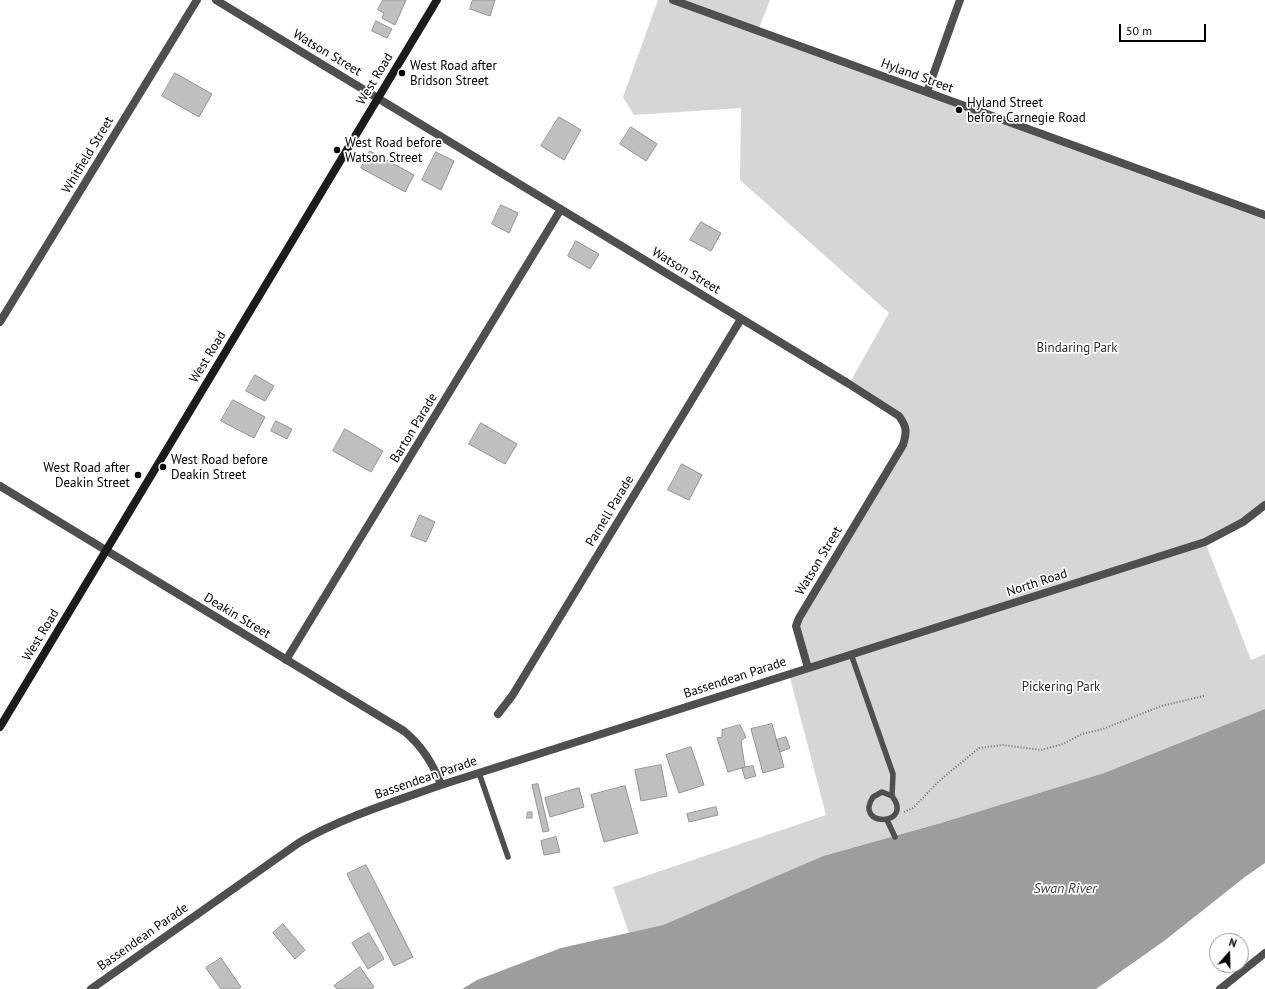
<!DOCTYPE html>
<style>
body{margin:0}
#map{position:relative;width:1265px;height:989px;overflow:hidden;background:#fff;font-family:"PT Sans",sans-serif}
canvas{display:block}
.north{position:absolute;left:1209px;top:933px;width:40px;height:40px;box-sizing:border-box;background:#fff;border:1px solid #999;border-radius:50%;rotate:20deg;font-size:11px;font-weight:700;line-height:16px;text-align:center;color:#000}
.north::after{content:'';display:block;margin:auto;width:14px;height:18px;background:#000;clip-path:polygon(50% 0,100% 100%,50% 72%,0 100%)}
.scale{position:absolute;left:1119px;top:24px;width:87px;height:18px;box-sizing:border-box;border:2px solid #000;border-top:0;padding-left:5px;font-size:12px;line-height:14px;white-space:nowrap;color:#000;-webkit-text-stroke:3px #fff;paint-order:stroke}
</style>
<div id="map">
<canvas width="1265" height="989"></canvas>
<div class="north">N</div>
<div class="scale">50 m</div>
</div>
<script>
const context = document.querySelector('canvas').getContext('2d');
context.lineJoin = 'round';
function paint(path, color) {
  context.fillStyle = color;
  context.fill(path, 'evenodd');
}
function stroke(path, color, width, dash) {
  context.strokeStyle = color;
  context.lineWidth = width;
  context.lineCap = dash ? 'butt' : 'round';
  context.setLineDash(dash || []);
  context.stroke(path);
}
function label(font, color, halo, rows, align = 'center') {
  context.font = font + ' "PT Sans",sans-serif';
  context.lineWidth = 3.5;
  context.setLineDash([]);
  context.textBaseline = 'middle';
  context.strokeStyle = halo;
  context.fillStyle = color;
  for (const [text, x, y, turn = 0] of rows) {
    context.save();
    context.translate(x, y);
    context.rotate((+turn || 0) * Math.PI / 180);
    context.textAlign = isNaN(turn) ? turn : align;
    if (halo) context.strokeText(text, 0, 0);
    context.fillText(text, 0, 0);
    context.restore();
  }
}
const green = new Path2D(`
 M658,0H770L758,31L1265,215V505L1205,542L1251,660L1265,654V709L1104,773L941,823L823,856L663,925L629,933L613,887L826,815L789,674L808,667L796,626L903,445L904,424L849,384L889,313L740,180L741,108L634,115L623,97Z`);
const water = new Path2D(`
 M1265,709V863L1245,877L1164,941L1096,989H462L477,980L561,948L663,925L823,856L941,823L1104,773Z`);
const building = new Path2D(`
 M383,0H406L395,25L382,18L384,13L378,10Z
 M473,0H495L490,16L470,9Z
 M376,21L392,29L387,38L372,31Z
 M175,73L212,94L199,117L162,96Z
 M559,117L581,130L564,160L541,146Z
 M631,127L657,144L646,161L620,144Z
 M370,151L414,175L405,192L361,168Z
 M436,152L454,161L441,190L422,180Z
 M501,205L518,213L509,233L492,224Z
 M701,222L721,233L711,251L690,240Z
 M576,241L599,254L590,269L568,256Z
 M255,375L274,386L265,401L246,391Z
 M233,400L265,417L254,438L221,421Z
 M276,421L292,429L287,439L271,431Z
 M481,423L517,444L505,464L469,444Z
 M345,429L383,451L371,472L333,451Z
 M682,464L702,475L689,500L668,490Z
 M420,515L435,522L426,542L411,536Z
 M772,724L784,767L763,773L751,729Z
 M740,725L746,737L741,741L745,767L728,772L717,738L722,737V730Z
 M786,737L790,748L780,752L776,740Z
 M691,747L704,785L679,793L666,755Z
 M661,765L667,796L641,801L635,770Z
 M753,766L756,776L745,779L742,768Z
 M538,784L549,831L543,832L532,785Z
 M625,786L638,833L604,842L591,795Z
 M579,788L584,807L550,817L545,798Z
 M716,807L718,815L689,822L687,814Z
 M528,812H532V818H527Z
 M556,837L560,852L544,855L541,841Z
 M366,865L413,957L394,966L347,874Z
 M283,924L305,950L295,959L273,933Z
 M369,933L384,959L368,969L352,943Z
 M221,958L241,987L238,989H221L206,968Z
 M360,967L374,987L371,989H337L334,986Z`);
const path = new Path2D(`
 M904,812L913,808L939,781L979,748L1003,745L1041,750L1063,744L1082,734L1103,729L1161,706L1204,696`);
const lane = new Path2D(`
 M851,654L893,774L892,796C915,826 853,828 873,797L882,792L892,796
 M479,773L508,857
 M887,820L895,837`);
const street = new Path2D(`
 M216,0L849,384L899,416C907,427 907,432 903,445L799,618L796,626L808,668
 M673,0L1265,215
 M927,92L960,0
 M0,322L197,0
 M0,486L404,731C422,746 433,763 441,785
 M286,660L561,209
 M498,714L512,696L741,319
 M91,989L300,842C344,817 393,802 441,785L1205,542L1243,522L1265,505
 M1220,989L1265,953`);
const secondary = new Path2D(`
 M0,727L437,0`);
const markers = [
 [402,73,4,"#000"],
 [959,110,4,"#000"],
 [337,150,4,"#000"],
 [163,467,4,"#000"],
 [138,475,4,"#000"]
];
const streetNames = [
 ["Watson Street",327,53,31],
 ["Hyland Street",917,76,20],
 ["West Road",375,79,-59],
 ["Whitfield Street",88,155,-59],
 ["Watson Street",686,271,31],
 ["West Road",208,357,-59],
 ["Barton Parade",414,428,-59],
 ["Parnell Parade",610,511,-59],
 ["Watson Street",819,561,-59],
 ["North Road",1037,583,-18],
 ["Deakin Street",237,616,31],
 ["West Road",41,635,-59],
 ["Bassendean Parade",735,678,-18],
 ["Bassendean Parade",426,778,-19],
 ["Bassendean Parade",143,937,-35]
];
const poiNames = [
 ["West Road after",410,66],
 ["Bridson Street",410,81],
 ["Hyland Street",967,103],
 ["before Carnegie Road",967,118],
 ["West Road before",345,143],
 ["Watson Street",345,158],
 ["West Road before",171,460],
 ["Deakin Street",171,475],
 ["West Road after",130,468,"right"],
 ["Deakin Street",130,483,"right"]
];
const parkNames = [
 ["Bindaring Park",1077,348],
 ["Pickering Park",1061,687]
];
const waterNames = [
 ["Swan River",1065,889]
];
paint(green, '#d6d6d6');
paint(water, '#9d9d9d');
paint(building, '#bfbfbf');
stroke(building, '#939393', 1);
stroke(path, '#717171', 2, [1, 2]);
stroke(lane, '#4f4f4f', 5.5);
stroke(street, '#4f4f4f', 8);
stroke(secondary, '#1c1c1c', 8);
for (const [x, y, r, color] of markers) {
  const dot = new Path2D();
  dot.arc(x, y, r, 0, 2 * Math.PI);
  context.fillStyle = color;
  context.fill(dot);
  stroke(dot, '#fff', 1.5);
}
label('13px', '#000', '#fff', streetNames);
label('13px', '#000', '#fff', poiNames, 'left');
label('13px', '#2d2d2d', '#fff', parkNames);
label('italic 14px', '#3e3e3e', '#fff', waterNames);
</script>
